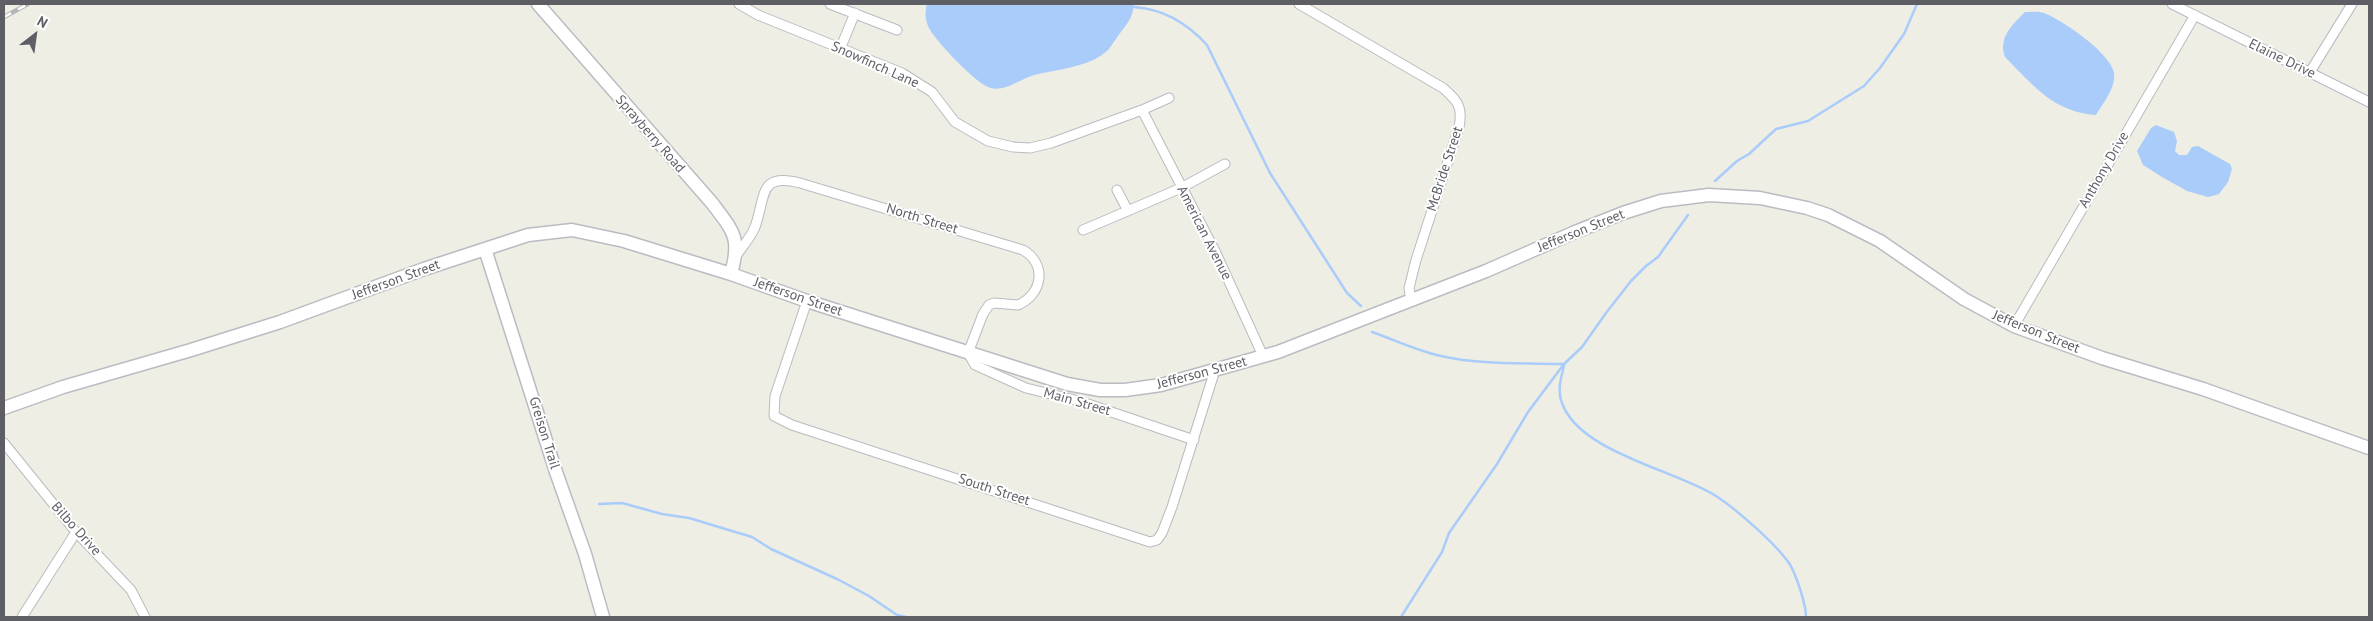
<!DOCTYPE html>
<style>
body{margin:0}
#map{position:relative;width:2373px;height:621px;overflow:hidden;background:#eeeee5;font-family:"PT Sans",sans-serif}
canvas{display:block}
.frame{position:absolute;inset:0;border:5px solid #5d5f65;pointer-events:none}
.north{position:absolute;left:10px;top:10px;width:50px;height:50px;-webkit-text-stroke:4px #fff;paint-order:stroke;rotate:30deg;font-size:14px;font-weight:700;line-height:20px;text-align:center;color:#5d5f65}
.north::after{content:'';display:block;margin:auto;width:18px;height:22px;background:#5d5f65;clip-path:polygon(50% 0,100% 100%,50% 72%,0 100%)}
</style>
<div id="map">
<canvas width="2373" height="621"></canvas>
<div class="frame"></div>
<div class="north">N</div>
</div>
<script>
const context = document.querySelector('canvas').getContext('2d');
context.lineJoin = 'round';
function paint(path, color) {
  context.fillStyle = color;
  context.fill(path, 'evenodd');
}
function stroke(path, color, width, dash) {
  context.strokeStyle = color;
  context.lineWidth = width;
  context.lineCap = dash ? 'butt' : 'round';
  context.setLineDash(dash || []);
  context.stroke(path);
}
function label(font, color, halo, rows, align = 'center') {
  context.font = font + ' "PT Sans",sans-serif';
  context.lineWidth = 4;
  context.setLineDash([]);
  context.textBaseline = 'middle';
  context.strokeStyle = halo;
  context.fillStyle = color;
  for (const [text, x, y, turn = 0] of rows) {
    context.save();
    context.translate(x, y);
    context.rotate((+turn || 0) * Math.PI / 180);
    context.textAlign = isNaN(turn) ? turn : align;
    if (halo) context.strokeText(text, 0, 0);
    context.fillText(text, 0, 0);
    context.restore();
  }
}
const water = new Path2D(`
 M927,4H1134C1133,18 1126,25 1118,36C1115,40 1112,45 1109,49C1091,68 1055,69 1031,76C1017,81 1003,93 988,87C975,82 933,39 928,26C925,19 925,11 927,4Z
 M2025,12C2032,12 2038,11 2044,13C2062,20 2111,53 2114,73C2116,88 2103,103 2096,115C2053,112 2033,85 2005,57C1998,38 2012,25 2025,12Z
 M2156,125L2174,132L2177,141L2175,151L2179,155H2187L2192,147L2198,146L2230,164L2232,169L2228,182L2219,194L2208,197L2187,191L2162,177L2143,165L2137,151L2151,128Z`);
const stream = new Path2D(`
 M1134,7C1164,9 1187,23 1207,45L1270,173L1347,293L1361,306
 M1715,181L1737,161L1749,154L1776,129L1808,121L1864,86L1880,68L1904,34L1917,4
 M1372,332C1395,340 1417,351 1441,356C1480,365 1524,363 1564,364
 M1564,366C1561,378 1557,390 1562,403C1579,452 1675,470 1716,496C1736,509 1775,543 1789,563C1796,574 1806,604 1806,617
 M599,504L622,503L662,514L689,518L752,537L771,549L837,579L869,596L897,615L906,617
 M1401,617L1442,552L1449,533L1497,464L1528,412L1564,364L1582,347L1606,313L1631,281L1646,266L1658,257L1688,215`);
const street = new Path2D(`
 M739,4L758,15L902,73L932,92L955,122L988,141L1013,147L1030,148L1051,143L1142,110L1169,98
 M830,4L897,30
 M1299,4L1443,88C1458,101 1463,107 1459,127L1416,260L1409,288L1411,301
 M2172,4L2369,102
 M840,49L855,13
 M2310,72L2352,4
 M1142,110L1216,253L1263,356
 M1117,190L1128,211
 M1083,230L1181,188L1225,164
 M736,256C742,247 751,237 755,227C766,197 758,172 800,183L1023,250C1047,264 1043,294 1018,305L994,303L989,305L983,314L968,353L975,365L1026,388L1079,401L1194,440
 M807,301L775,396L774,416L792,425L1150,542L1157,540L1162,533L1172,507L1215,370
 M2014,326L2195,15
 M4,443L76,532L131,590L145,617
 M22,617L76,532`);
const secondary = new Path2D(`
 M538,4L712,203C734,232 741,238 731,274
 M485,249L556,472L585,554L603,617
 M4,408L63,387L191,350L280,322L424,269L528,235L572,230L624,241L731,274L807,301L1067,384L1100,390H1125L1161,385L1278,352L1486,271L1575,232L1623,213L1661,201L1709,195L1760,198L1807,208L1828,215L1880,241L1964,299L2014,326L2102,358L2203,389L2369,448`);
const rail = new Path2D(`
 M4,17L28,4`);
const streetNames = [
 ["Elaine Drive",2282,59,26],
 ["Snowfinch Lane",875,65,24],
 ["Sprayberry Road",650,134,49],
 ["McBride Street",1445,169,-72],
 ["Anthony Drive",2104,170,-60],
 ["North Street",922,219,17],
 ["Jefferson Street",1581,231,-22],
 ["American Avenue",1204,233,63],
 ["Jefferson Street",396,280,-20],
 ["Jefferson Street",798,297,19],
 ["Jefferson Street",2036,332,22],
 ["Jefferson Street",1202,373,-15],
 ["Main Street",1077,402,16],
 ["Greison Trail",544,433,73],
 ["South Street",994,490,18],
 ["Bilbo Drive",76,529,48]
];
paint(water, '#a9ccfb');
stroke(stream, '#a9ccfb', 2.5);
stroke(street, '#babbc0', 11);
stroke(secondary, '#babcc2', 15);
stroke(street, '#fff', 9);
stroke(secondary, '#fff', 12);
stroke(rail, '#b5b6b6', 4.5);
stroke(rail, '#fff', 2.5, [8]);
label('14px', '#5d5f65', '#fff', streetNames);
</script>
